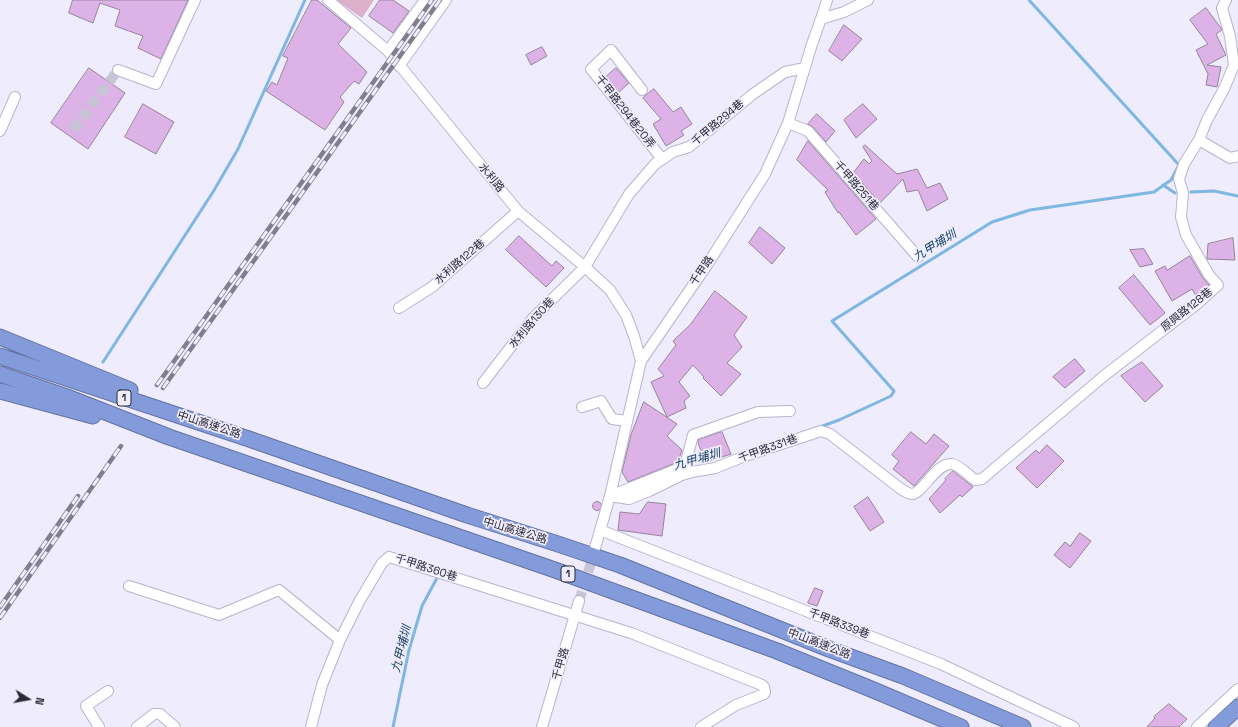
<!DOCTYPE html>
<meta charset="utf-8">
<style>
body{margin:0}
#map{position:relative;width:1238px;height:727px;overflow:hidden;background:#eeecfd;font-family:"Space Grotesk",sans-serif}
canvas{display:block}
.north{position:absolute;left:8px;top:679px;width:40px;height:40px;-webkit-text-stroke:3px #eeecfd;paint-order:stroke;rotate:101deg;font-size:11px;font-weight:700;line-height:16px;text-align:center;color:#2b2934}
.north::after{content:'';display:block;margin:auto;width:14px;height:18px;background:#2b2934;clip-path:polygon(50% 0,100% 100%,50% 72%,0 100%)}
</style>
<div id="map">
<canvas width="1238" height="727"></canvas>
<div class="north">N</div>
</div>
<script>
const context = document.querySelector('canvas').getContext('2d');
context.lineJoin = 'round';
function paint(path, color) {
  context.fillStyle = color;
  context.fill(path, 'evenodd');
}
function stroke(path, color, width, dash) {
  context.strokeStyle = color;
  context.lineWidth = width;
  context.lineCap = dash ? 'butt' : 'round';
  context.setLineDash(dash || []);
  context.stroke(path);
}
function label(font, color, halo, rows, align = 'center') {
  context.font = font + ' "Space Grotesk","Noto Sans TC",sans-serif';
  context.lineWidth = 3.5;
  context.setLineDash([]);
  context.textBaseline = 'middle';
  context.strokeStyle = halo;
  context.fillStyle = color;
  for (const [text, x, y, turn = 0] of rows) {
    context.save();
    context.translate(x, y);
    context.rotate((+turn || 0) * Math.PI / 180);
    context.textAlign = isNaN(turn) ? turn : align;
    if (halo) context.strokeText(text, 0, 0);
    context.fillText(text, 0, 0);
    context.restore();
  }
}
const green = new Path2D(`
 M336,0H374L362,18Z`);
const stream = new Path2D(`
 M1163,185L1175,193
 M1191,192L1214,191L1238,196
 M103,362L213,192L238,149L305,0
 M820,427L839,420L891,396L894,391L832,321L992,222L1030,210L1154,192L1171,180L1179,165L1029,0
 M393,727L409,650L422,606L437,578`);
const building = new Path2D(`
 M73,0H188L161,59L138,48L143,36L115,26L120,10L100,3L93,23L69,13Z
 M312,0H317L351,28L338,44L367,72L359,84L354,81L340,97L344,102L325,130L266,91L272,82L277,85L288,58L283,56Z
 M380,0H393L409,11L393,33L369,16Z
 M1206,8L1221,28L1222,30L1216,34L1226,55L1207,65L1221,67L1217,87L1206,85L1208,74L1196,50L1208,44L1190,20Z
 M844,25L862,39L842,61L829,51Z
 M542,47L547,56L531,65L526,55Z
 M89,68L125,93L88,149L51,123Z
 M616,68L629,83L618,93L606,77Z
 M654,89L673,112L681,107L692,124L681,131L684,135L666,146L653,124L661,119L643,98Z
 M143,104L174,122L156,154L125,137Z
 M863,104L877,119L856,138L844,120Z
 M817,114L835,131L826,142L813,127L808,124Z
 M808,141L876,219L856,235L839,212L838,213L825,192L828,190L797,160Z
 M865,145L897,174L917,169L927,188L940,183L948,199L927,211L918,190L907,192L903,179L880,203L853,173L864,159L869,164L872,161L863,147Z
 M760,227L785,248L772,264L749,243Z
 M519,236L552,266L556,261L564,268L546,287L506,250Z
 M1233,238L1235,260L1207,259L1208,244Z
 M1144,249L1153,264L1140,267L1130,250Z
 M1190,256L1203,278L1209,285L1196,296L1192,289L1172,301L1155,271L1165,266L1167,270Z
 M1134,275L1165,313L1150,325L1119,288Z
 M715,291L747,317L734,335L742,347L727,363L741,374L721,396L703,378L704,377L693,365L679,382L690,396L684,401L686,408L667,417L651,382L664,376L658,369L676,345L673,341L690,325Z
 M1075,359L1085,371L1065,388L1053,377Z
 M1142,362L1163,386L1145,402L1121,376Z
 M644,402L677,424L667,436L682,450L678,462L628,482L622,472L631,435Z
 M722,432L731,454L706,462L698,443V440Z
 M911,432L926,444L934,434L949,446L914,486L893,469L899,461L892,455Z
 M1047,445L1064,461L1037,488L1016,468L1036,450L1039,453Z
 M953,471L973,487L962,497L960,495L940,513L929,499L946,480L945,479Z
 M868,497L884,522L870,531L854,507Z
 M592.5 506a4.5 4.5 0 1 1 9 0a4.5 4.5 0 1 1-9 0Z
 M648,502L666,504L662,536L618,530L620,512L639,514Z
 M1080,533L1091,541L1070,568L1054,555L1065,542L1070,546Z
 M815,588L823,591L817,606L808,603Z
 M1169,704L1187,719L1179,727H1147L1155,718L1154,717Z`);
const minorTunnel = new Path2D(`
 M73,130L118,70
 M579,601L595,550`);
const minor = new Path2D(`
 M328,0L388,51L518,211L585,267L610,290L626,315L634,336L641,361
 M821,19L844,12L868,0
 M388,51L425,0
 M399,66L446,0
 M118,70L156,84L195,0
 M642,90L611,50L591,69L662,159
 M788,123L808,131L918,257
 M0,131L15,97
 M1199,140L1230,158L1238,156
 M399,308L432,287L518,211
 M483,383L533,318L585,267L629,194L655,164L673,152L689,147L753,94L785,72L805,68
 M582,407L601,401L612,419L627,421
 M610,496L629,499L649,491L682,475L692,472L715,468L745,456L821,431L830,434L901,489C904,491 909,494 913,494C923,492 937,462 952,464C961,466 968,475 975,480L982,479L1105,375L1197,304L1218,285L1209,275L1186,235L1181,217L1183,193L1179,179L1184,164L1199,140L1207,120L1224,89L1234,65L1230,36L1222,8L1226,0
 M610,496L685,466L693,435L758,412L790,411
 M600,530L941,664L1074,727
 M595,548L610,496L641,361L707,265L765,174L788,123L812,44L821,19L827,0
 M129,586L219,615L279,590L340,640
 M99,727L86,706L108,691
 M137,727L154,714H160L175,727
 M311,727L322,685L340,640L359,602L382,563L389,557L631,633L762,685L764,687L765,692L764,694L736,705L701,727
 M542,727L579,601
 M1197,727L1238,689`);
const highway = new Path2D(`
 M0,337L130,390
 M0,356L249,439L467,515L558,544L620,565L829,649L903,676L1023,727
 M0,374L67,397L169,437L555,570L777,651L871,689L961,727
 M0,391L93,416
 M1216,727L1238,707`);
const rail = new Path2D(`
 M157,385L432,0
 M163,388L440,0
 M0,607L78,496
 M0,618L121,446`);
const shields = [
 [124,398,14],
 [568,574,14]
];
const shieldNames = [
 ["1",124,398],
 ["1",568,574]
];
const streetNames = [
 ["千甲路294巷20弄",625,112,52],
 ["千甲路294巷",718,123,-40],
 ["水利路",491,178,51],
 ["千甲路251巷",856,186,49],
 ["水利路122巷",460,262,-41],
 ["千甲路",702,271,-56],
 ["原興路128巷",1187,310,-39],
 ["水利路130巷",532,323,-49],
 ["中山高速公路",209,425,18],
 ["千甲路331巷",768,449,-20],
 ["中山高速公路",515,531,17],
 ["千甲路360巷",426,568,18],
 ["千甲路339巷",839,624,21],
 ["中山高速公路",819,644,21],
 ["千甲路",561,664,-74]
];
const waterNames = [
 ["九甲埔圳",935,246,-32],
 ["九甲埔圳",697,460,-16],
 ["九甲埔圳",402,649,-76]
];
paint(green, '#dcb0c9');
stroke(stream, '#7eb7e2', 3);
paint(building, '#dcb2e7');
stroke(building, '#96849b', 1);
stroke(minorTunnel, '#c7c5d5', 10, [10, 5]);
stroke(minor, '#b8b4cf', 12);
stroke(highway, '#6473a0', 17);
stroke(minor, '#fff', 10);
stroke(highway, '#839bda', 15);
stroke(rail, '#817f8d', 4.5);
stroke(rail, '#eeecfd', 3, [9]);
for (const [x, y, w] of shields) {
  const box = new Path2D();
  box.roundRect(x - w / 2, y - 8, w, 16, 3);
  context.fillStyle = '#eeecfd';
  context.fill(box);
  stroke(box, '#2b2934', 1);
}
label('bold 10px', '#2b2934', null, shieldNames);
label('11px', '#2b2934', '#eeecfd', streetNames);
label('italic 12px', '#1a4563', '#eeecfd', waterNames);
</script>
